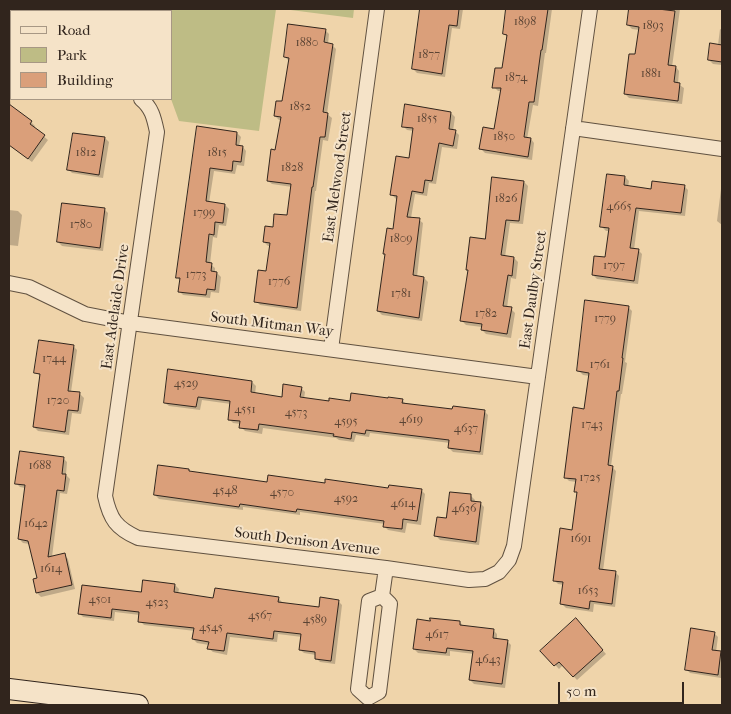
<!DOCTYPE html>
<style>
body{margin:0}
#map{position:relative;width:731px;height:714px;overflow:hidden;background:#efd4aa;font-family:"IM FELL French Canon",serif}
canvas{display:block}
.frame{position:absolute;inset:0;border:10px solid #31251d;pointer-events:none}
.legend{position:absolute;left:10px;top:10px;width:162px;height:90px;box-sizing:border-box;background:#f5e3c8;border:1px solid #a79784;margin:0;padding:6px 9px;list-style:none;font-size:15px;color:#31251d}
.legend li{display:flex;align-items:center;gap:10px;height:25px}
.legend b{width:25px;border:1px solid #a79784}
.scale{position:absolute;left:558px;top:682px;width:126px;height:22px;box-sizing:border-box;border:2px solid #31251d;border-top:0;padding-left:6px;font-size:15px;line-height:18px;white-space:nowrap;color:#31251d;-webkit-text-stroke:4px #f5e3c8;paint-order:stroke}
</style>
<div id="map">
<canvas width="731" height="714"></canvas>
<div class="frame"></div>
<ul class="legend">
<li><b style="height:6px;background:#f5e3c8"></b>Road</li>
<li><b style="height:14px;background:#bebc85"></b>Park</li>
<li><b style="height:14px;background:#da9f7a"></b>Building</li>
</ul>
<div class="scale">50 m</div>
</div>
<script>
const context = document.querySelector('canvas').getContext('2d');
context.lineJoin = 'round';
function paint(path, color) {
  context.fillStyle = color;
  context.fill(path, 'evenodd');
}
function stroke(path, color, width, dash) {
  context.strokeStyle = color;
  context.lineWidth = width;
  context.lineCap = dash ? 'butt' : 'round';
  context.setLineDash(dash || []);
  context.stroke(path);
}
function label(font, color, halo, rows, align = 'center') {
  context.font = font + ' "IM FELL French Canon",serif';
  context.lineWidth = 4;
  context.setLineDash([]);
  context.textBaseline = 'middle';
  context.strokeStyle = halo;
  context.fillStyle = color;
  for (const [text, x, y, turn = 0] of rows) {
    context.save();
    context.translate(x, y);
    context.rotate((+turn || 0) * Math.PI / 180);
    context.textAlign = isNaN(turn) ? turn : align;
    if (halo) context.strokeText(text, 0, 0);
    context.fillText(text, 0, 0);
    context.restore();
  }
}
const green = new Path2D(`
 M168,9H276L259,131L179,121L171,99V11H167Z
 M283,9H354L353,18Z`);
const shadow = new Path2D(`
 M105,9H154L153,11H105Z
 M421,9H463L460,29L452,28L445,77L417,73L413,69Z
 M515,9H552L546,53H545L538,106L533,105L527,139H531L534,143L532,160L485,153L481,149L495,130L501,91H498L494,87L503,70L508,37L504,34Z
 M630,9H680L672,67H676L679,71L678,84L684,88L682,104L629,98L625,94L636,56L640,30L632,29L628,25Z
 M9,28L11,29V67L9,83Z
 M720,29L722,30V65L713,64L709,60L718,45Z
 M325,30L329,34L328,44L332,45L336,49L327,114L332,118L328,141L323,140L316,191H315L301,311L260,305L256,301L267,272L271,246H268L264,242L274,228L288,216L292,187L272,184L268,181L277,151L282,120H279L275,116L283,103L289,61L285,57Z
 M9,87L11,107L31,122L35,126L34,128L48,140L32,162L9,145V133L20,118L9,119Z
 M451,113L455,117L453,131H455L459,135L457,149L442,147L436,184L429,183L427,196L415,194L411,218L419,220L423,223L417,277L424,278L428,282L422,321L382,315L378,311L394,230L398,199H396L392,195L410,159L414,131L407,130L403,126Z
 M198,127L237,133L241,137L239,146L243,147L246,151L244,166L237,165L235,174L214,171L209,203L225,205L229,209L226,226L219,225L217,238L213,237L210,264L215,268V273H217L221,277L219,293L211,292L210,298L183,295L179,291L180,281L177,277Z
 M105,138L109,142L103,178L72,173L68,169Z
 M625,177L629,181L628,187L652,190L684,186L688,190L685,216L639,211L634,250H638L642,254L638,284L597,279L593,275L606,259L610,231H606L602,227Z
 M524,182L528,186L523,224L510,223L505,257L514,258L518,262L516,279L511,278L507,308L511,309L515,313L511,338L486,334L482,330V327L466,325L462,321L469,271L467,269Z
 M721,189L722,190V225L717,221Z
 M104,209L108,213L103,251L62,246L58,242Z
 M9,210L18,211L22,215L18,246L9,245Z
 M628,307L632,311L625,362L627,363L622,394H621L611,466L616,471L603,571L616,573L619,576L615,607L594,604L593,612L566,608L562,604L564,585L558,584L554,580L573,531L578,494L575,491L577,482L569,481L565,477L585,410L590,376L583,375L579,371Z
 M73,346L77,350L71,392L80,394L84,398L81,414L72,413L69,435L38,431L34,427L40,376L36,372Z
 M252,382L256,386L255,394L283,398L301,388L305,392L304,399L330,402L402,400L407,405L453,411H484L488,415L483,455L453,452L449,448L450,443L370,433L369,437L356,435L354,442L339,440L336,438L263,428L262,434L245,431L241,427V424L233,423L229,419L231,404L202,400L200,410L169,406L165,403Z
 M64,459L67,462L66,475L70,479L67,494L60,493L52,557L64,555L68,559L75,589L41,597L37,593L38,579L30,544L23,543L19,539L25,488L20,487L17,484Z
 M189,470L192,473L268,484H326L389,490H421L425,494L421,525L407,523L405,533L388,530L384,526L385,524L300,512V515L243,507V510L159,499L155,495Z
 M471,496L475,500L474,503H480L484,507L479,545L440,540L436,536L447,520Z
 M175,585L179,589L178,594L214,599L278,598L282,602V604L320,608L338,601L342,605L335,664L320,662L316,658V655L304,653L300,650L302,637L278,634L277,642L230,637L227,655L213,652L209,649V645L197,643L193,639L195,631L144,625L140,621V615L115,612L114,621L83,617L79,613Z
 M576,620L606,654L577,680L563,665L559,669L542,651Z
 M460,622L464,627L493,630L497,634V640L507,641L511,645L505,688L474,684L470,680L474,654L450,651V656L418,653L414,649Z
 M714,633L718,637L716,652H720L722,654L721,678L690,673L686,669Z`);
const building = new Path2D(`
 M420,9H459L457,26L449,25L442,74L412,69Z
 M506,9H548L542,50H541L534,102H529L524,137L531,138L528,157L479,149L483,127L494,129L501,88H492L495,68H502L507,35L503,34Z
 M629,9H658L675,11L668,65L676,66L674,82L680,83L678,101L624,94L629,54H635L639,27L627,25Z
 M288,24L326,29L324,42L333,44L323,112L328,113L325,137H320L313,187H312L297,308L254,302L258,270L266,271L270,243L263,242L265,226L273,227L274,214L287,215L291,184L267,181L271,149L275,150L281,117L274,116L276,101H282L289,58L284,57Z
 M710,43L722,45V62L708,60Z
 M9,104L32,121L30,124L45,135L28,159L9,145Z
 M405,104L451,112L449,129L456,130L453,146L439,143L432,181L425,180L423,193L412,191L407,217L420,218L413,275L424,277L419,318L377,311L385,254H383L387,228L393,229L397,196L390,195L396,156L409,158L413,128L402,127Z
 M197,126L237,132L236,145L243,146L241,162L233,161L232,171L210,168L206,201L225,204L223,223L215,222L214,235L209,234L206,262L212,263L211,271L217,272L215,290L207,289L206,295L178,292L180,278H176Z
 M73,133L105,137L99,175L67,170Z
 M607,174L625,176L624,185L651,189L652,181L685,185L681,213L636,208L630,248L639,249L634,281L592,275L594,256L605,257L609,228L600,227Z
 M492,177L524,181L519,221L506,220L501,255L514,257L512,276L508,275L503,306L512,307L507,334L481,330L482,324L460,321L468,270H466L470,237L485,239Z
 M62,203L105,208L100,248L57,242Z
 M585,300L629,306L622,358H623L619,391H617L608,465L613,466L599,569L616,571L612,604L590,601L589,609L560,604L563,582L553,581L560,528L572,530L577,492H574L576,479L564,478L573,407L584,409L589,373L577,371Z
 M39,340L74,345L68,391L80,392L78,411L68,410L65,432L33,427L40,374L34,373Z
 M168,369L252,381L251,392L282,397L283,384L302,387L300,397L329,401V398L350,401L351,393L388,398V397L403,399L402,403L452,409L453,406L485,410L480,452L448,448L449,440L366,430L365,434L352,432L351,439L333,436L334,434L259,424L258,430L239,428L240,421L228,420L230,401L198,397L196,407L164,403Z
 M20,451L64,457L62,474H66L64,491L57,490L48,557L65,553L72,585L36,593L33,579L37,578L28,541L18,539L25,485L15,484Z
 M158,465L189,469V471L267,482L268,475L325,483V479L388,488L389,485L422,489L417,521L403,519L402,529L383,527L384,521L297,509L296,512L240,504L239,507L154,495Z
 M450,492L471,494V501L481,502L476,542L434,536L437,517L446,518Z
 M143,580L175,584L174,592L213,598L215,588L279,597L278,602L319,607L320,597L339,600L331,661L315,659V652L299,650L301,634L274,631L273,639L227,633L224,651L207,649L209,642L192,639L194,628L138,622L139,612L112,609L111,618L78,614L82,585L141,592Z
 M430,618L460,621V625L494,629L493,638L508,640L502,684L469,680L473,651L447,648L446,653L413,649L417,619L430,621Z
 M576,618L603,650L573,677L559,662L554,666L540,651Z
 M691,628L715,632L712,650L721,651L718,675L685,670Z`);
const minor = new Path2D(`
 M65,11V9
 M141,99C152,108 154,118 157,132L105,496C110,519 116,528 138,538L386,568L469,580L485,579L499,572L509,560L514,546L590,9
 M573,128L722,149
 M9,283L29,287L85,314L131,323L538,377
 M331,349L377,9
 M382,596L386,568
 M368,698L358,689L369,601L382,596
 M368,698L379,692L390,604L382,596`);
const secondary = new Path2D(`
 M9,689L138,705`);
const numberNames = [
 ["1898",525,22],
 ["1893",653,26],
 ["1880",307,43],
 ["1877",429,55],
 ["1881",651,74],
 ["1874",516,78],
 ["1852",300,107],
 ["1855",427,119],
 ["1850",504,137],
 ["1812",86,153],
 ["1815",217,153],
 ["1828",292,168],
 ["1826",506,199],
 ["4665",619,207],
 ["1799",204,213],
 ["1780",81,225],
 ["1809",401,239],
 ["1797",614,266],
 ["1773",196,275],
 ["1776",279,282],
 ["1781",401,294],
 ["1782",486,314],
 ["1779",605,319],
 ["1744",54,359],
 ["1761",600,365],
 ["4529",186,384],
 ["1720",58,401],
 ["4551",245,410],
 ["4573",296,413],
 ["4619",411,420],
 ["4595",346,422],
 ["1743",592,425],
 ["4637",466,429],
 ["1688",40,466],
 ["1725",590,478],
 ["4548",225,491],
 ["4570",282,493],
 ["4592",346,499],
 ["4614",403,504],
 ["4636",464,509],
 ["1642",36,524],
 ["1691",581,539],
 ["1614",51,569],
 ["1653",588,591],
 ["4501",100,600],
 ["4523",157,603],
 ["4567",260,616],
 ["4589",315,620],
 ["4545",211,628],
 ["4617",437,635],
 ["4643",488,660]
];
const streetNames = [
 ["East Melwood Street",338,177,-82],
 ["East Daulby Street",534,290,-82],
 ["East Adelaide Drive",116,307,-82],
 ["South Mitman Way",272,325,7],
 ["South Denison Avenue",307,542,7]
];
paint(green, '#bebc85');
paint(shadow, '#0003');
paint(building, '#da9f7a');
stroke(building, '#31251d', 1);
stroke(minor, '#605140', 16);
stroke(secondary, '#31251d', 22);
stroke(minor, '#f5e3c8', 14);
stroke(secondary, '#f5e3c8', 20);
label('12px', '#5b4434', null, numberNames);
label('15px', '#31251d', '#f5e3c8', streetNames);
</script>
